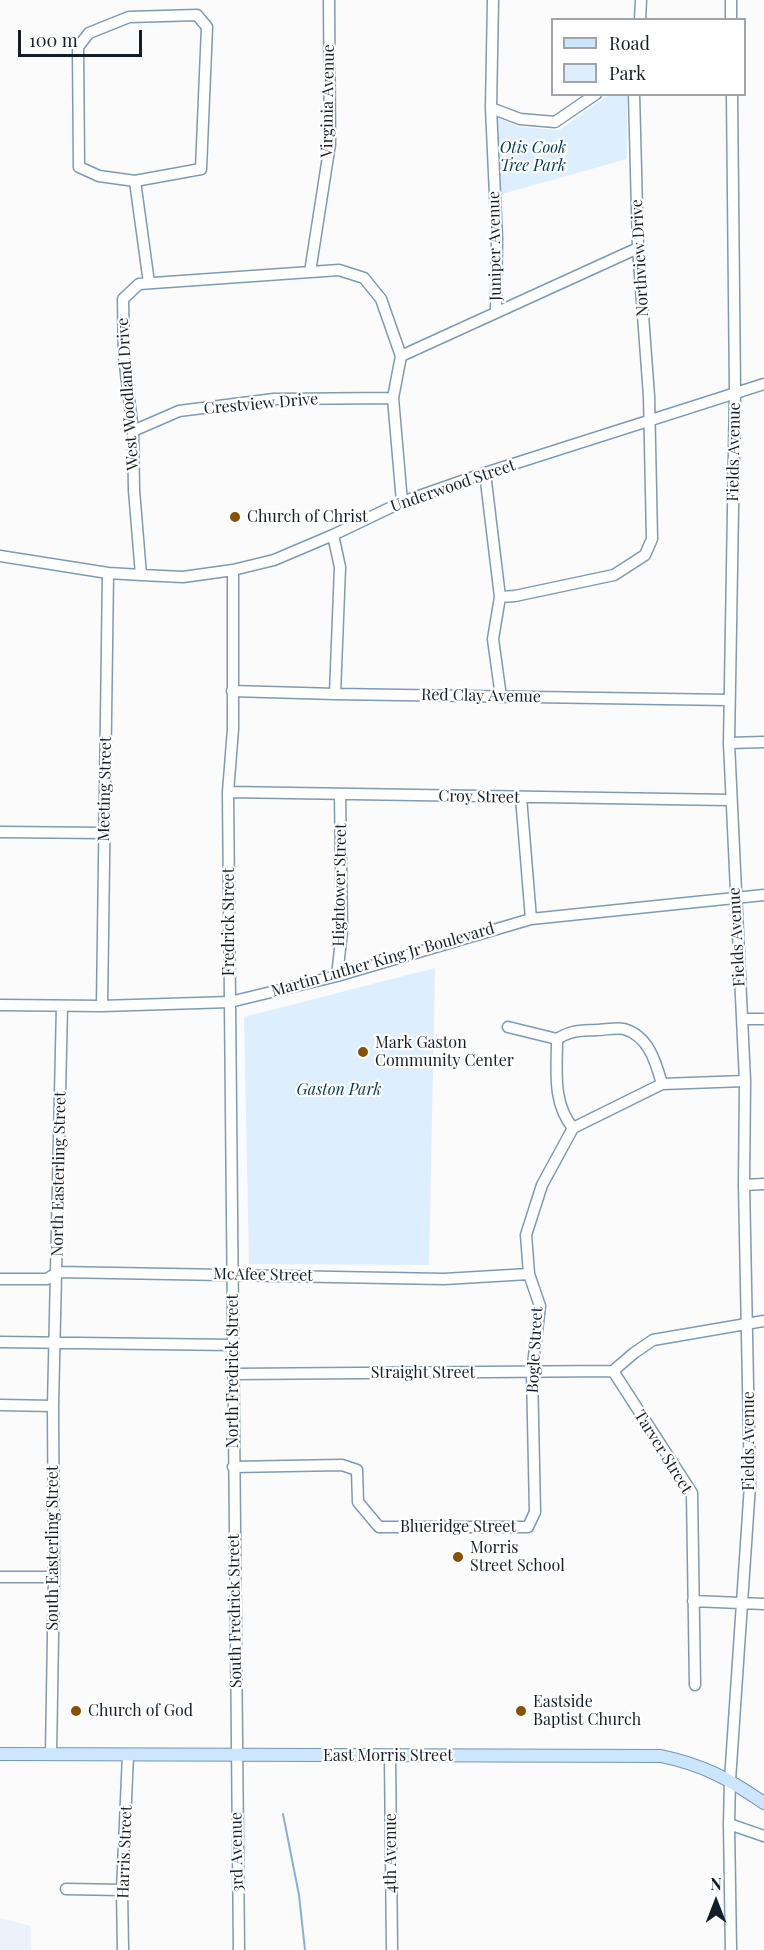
<!DOCTYPE html>
<style>
body{margin:0}
#map{position:relative;width:764px;height:1950px;overflow:hidden;background:#fbfbfb;font-family:"Playfair Display",serif}
canvas{display:block}
.legend{position:absolute;left:551px;top:18px;width:195px;height:78px;box-sizing:border-box;background:#fff;border:2px solid #a1a5a9;margin:0;padding:8px 10px;list-style:none;font-size:18px;color:#141e28}
.legend li{display:flex;align-items:center;gap:12px;height:30px}
.legend b{width:30px;border:2px solid #a1a5a9}
.north{position:absolute;left:686px;top:1872px;width:60px;height:60px;-webkit-text-stroke:4px #fff;paint-order:stroke;rotate:0deg;font-size:16px;font-weight:700;line-height:24px;text-align:center;color:#141e28}
.north::after{content:'';display:block;margin:auto;width:21px;height:27px;background:#141e28;clip-path:polygon(50% 0,100% 100%,50% 72%,0 100%)}
.scale{position:absolute;left:18px;top:30px;width:124px;height:27px;box-sizing:border-box;border:3px solid #141e28;border-top:0;padding-left:8px;font-size:18px;line-height:21px;white-space:nowrap;color:#141e28;-webkit-text-stroke:4px #fff;paint-order:stroke}
</style>
<div id="map">
<canvas width="764" height="1950"></canvas>
<ul class="legend">
<li><b style="height:8px;background:#cbe6fe"></b>Road</li>
<li><b style="height:16px;background:#ddeefe"></b>Park</li>
</ul>
<div class="north">N</div>
<div class="scale">100 m</div>
</div>
<script>
const context = document.querySelector('canvas').getContext('2d');
context.lineJoin = 'round';
function paint(path, color) {
  context.fillStyle = color;
  context.fill(path, 'evenodd');
}
function stroke(path, color, width, dash) {
  context.strokeStyle = color;
  context.lineWidth = width;
  context.lineCap = dash ? 'butt' : 'round';
  context.setLineDash(dash || []);
  context.stroke(path);
}
function label(font, color, halo, rows, align = 'center') {
  context.font = font + ' "Playfair Display",serif';
  context.lineWidth = 4.5;
  context.setLineDash([]);
  context.textBaseline = 'middle';
  context.strokeStyle = halo;
  context.fillStyle = color;
  for (const [text, x, y, turn = 0] of rows) {
    context.save();
    context.translate(x, y);
    context.rotate((+turn || 0) * Math.PI / 180);
    context.textAlign = isNaN(turn) ? turn : align;
    if (halo) context.strokeText(text, 0, 0);
    context.fillText(text, 0, 0);
    context.restore();
  }
}
const built = new Path2D(`
 M0,1918L31,1926V1950H0Z`);
const green = new Path2D(`
 M609,95H627V159L502,194L496,117L519,127L559,130Z
 M435,968L429,1265L249,1264L244,1017Z`);
const stream = new Path2D(`
 M283,1814L299,1895L305,1950`);
const minor = new Path2D(`
 M493,0L491,108L497,239L496,312
 M731,0V20
 M197,15L207,27L201,169L135,181L99,176L79,167L78,47L89,33L129,17Z
 M640,20L641,0
 M491,108L520,119L555,122L596,94
 M135,181L149,283
 M310,272L330,144L329,0
 M401,356L638,248
 M133,431L179,411L274,399L393,398
 M485,473L500,597L515,596L614,575L645,555L652,539L649,396L638,248L634,94
 M333,535L340,567L335,694
 M0,556L108,573L141,575L183,577L233,570L274,560L333,535L402,502L485,473L764,384
 M233,570V729L228,792L239,1950
 M141,575L134,490L133,431L124,357L123,299L139,284L339,270L364,278L381,299L401,356L393,398L402,502
 M500,597L493,639L501,697
 M232,691L335,694L729,700
 M729,743L764,742
 M228,792L730,800
 M521,797L531,919
 M0,832L104,833
 M337,976L342,931L340,794
 M0,1005L102,1006L230,1002L337,976L531,919L764,895
 M102,1006L108,573
 M742,1019H764
 M508,1027L557,1039
 M557,1039C572,1030 579,1031 596,1030C605,1030 616,1027 624,1029C649,1036 656,1063 662,1084
 M557,1039C557,1070 552,1103 573,1128
 M573,1128L662,1084L745,1081
 M744,1185L764,1184
 M0,1279H47L58,1272L444,1279L529,1274
 M0,1342L233,1345
 M233,1374L613,1371
 M0,1405L53,1406
 M233,1467L342,1465L357,1470L358,1502L379,1527H528L535,1512L532,1373L540,1306L529,1274L526,1235L542,1185L573,1128
 M0,1577H54
 M693,1601L764,1604
 M695,1685L692,1493L613,1371L634,1353L653,1340L764,1321
 M51,1754L54,1577L53,1406L62,1006
 M390,1756L392,1950
 M729,1824L764,1836
 M66,1889L122,1890
 M123,1950L122,1890L128,1755
 M731,1950L729,1824L730,1780L750,1485L744,1185L745,1081L729,743L735,393L732,94`);
const major = new Path2D(`
 M0,1754L661,1756C704,1765 729,1779 764,1803`);
const markers = [
 [235,517,6,"#875100"],
 [363,1052,6,"#875100"],
 [458,1557,6,"#875100"],
 [76,1711,6,"#875100"],
 [521,1711,6,"#875100"]
];
const streetNames = [
 ["Virginia Avenue",328,101,-89],
 ["Juniper Avenue",495,246,-91],
 ["Northview Drive",640,258,-93],
 ["West Woodland Drive",128,394,-94],
 ["Crestview Drive",261,404,-5],
 ["Fields Avenue",734,452,-89],
 ["Underwood Street",453,486,-19],
 ["Red Clay Avenue",481,696,1],
 ["Meeting Street",105,789,-89],
 ["Croy Street",479,797,1],
 ["Hightower Street",340,885,-89],
 ["Fredrick Street",229,922,-90],
 ["Fields Avenue",737,937,-93],
 ["Martin Luther King Jr Boulevard",383,960,-16],
 ["North Easterling Street",59,1174,-89],
 ["McAfee Street",263,1275,1],
 ["Bogle Street",535,1350,-87],
 ["North Fredrick Street",233,1371,-90],
 ["Straight Street",423,1373],
 ["Fields Avenue",749,1441,-90],
 ["Tarver Street",663,1452,58],
 ["Blueridge Street",458,1527],
 ["South Easterling Street",53,1548,-90],
 ["South Fredrick Street",235,1611,-91],
 ["East Morris Street",388,1756],
 ["Harris Street",125,1852,-88],
 ["3rd Avenue",237,1852,-91],
 ["4th Avenue",391,1853,-90]
];
const parkNames = [
 ["Otis Cook",533,148],
 ["Tree Park",533,166],
 ["Gaston Park",339,1090]
];
const poiNames = [
 ["Church of Christ",247,517],
 ["Mark Gaston",375,1043],
 ["Community Center",375,1061],
 ["Morris",470,1548],
 ["Street School",470,1566],
 ["Eastside",533,1702],
 ["Baptist Church",533,1720],
 ["Church of God",88,1711]
];
paint(built, '#ebf2f9');
paint(green, '#ddeefe');
stroke(stream, '#85b1d9', 2);
stroke(minor, '#7f9ab3', 13);
stroke(major, '#7595b3', 14);
stroke(minor, '#fff', 10);
stroke(major, '#cbe6fe', 12);
for (const [x, y, r, color] of markers) {
  const dot = new Path2D();
  dot.arc(x, y, r, 0, 2 * Math.PI);
  context.fillStyle = color;
  context.fill(dot);
  stroke(dot, '#fff', 2);
}
label('16px', '#141e28', '#fff', streetNames);
label('italic 16px', '#01365c', '#fff', parkNames);
label('16px', '#141e28', '#fff', poiNames, 'left');
</script>
